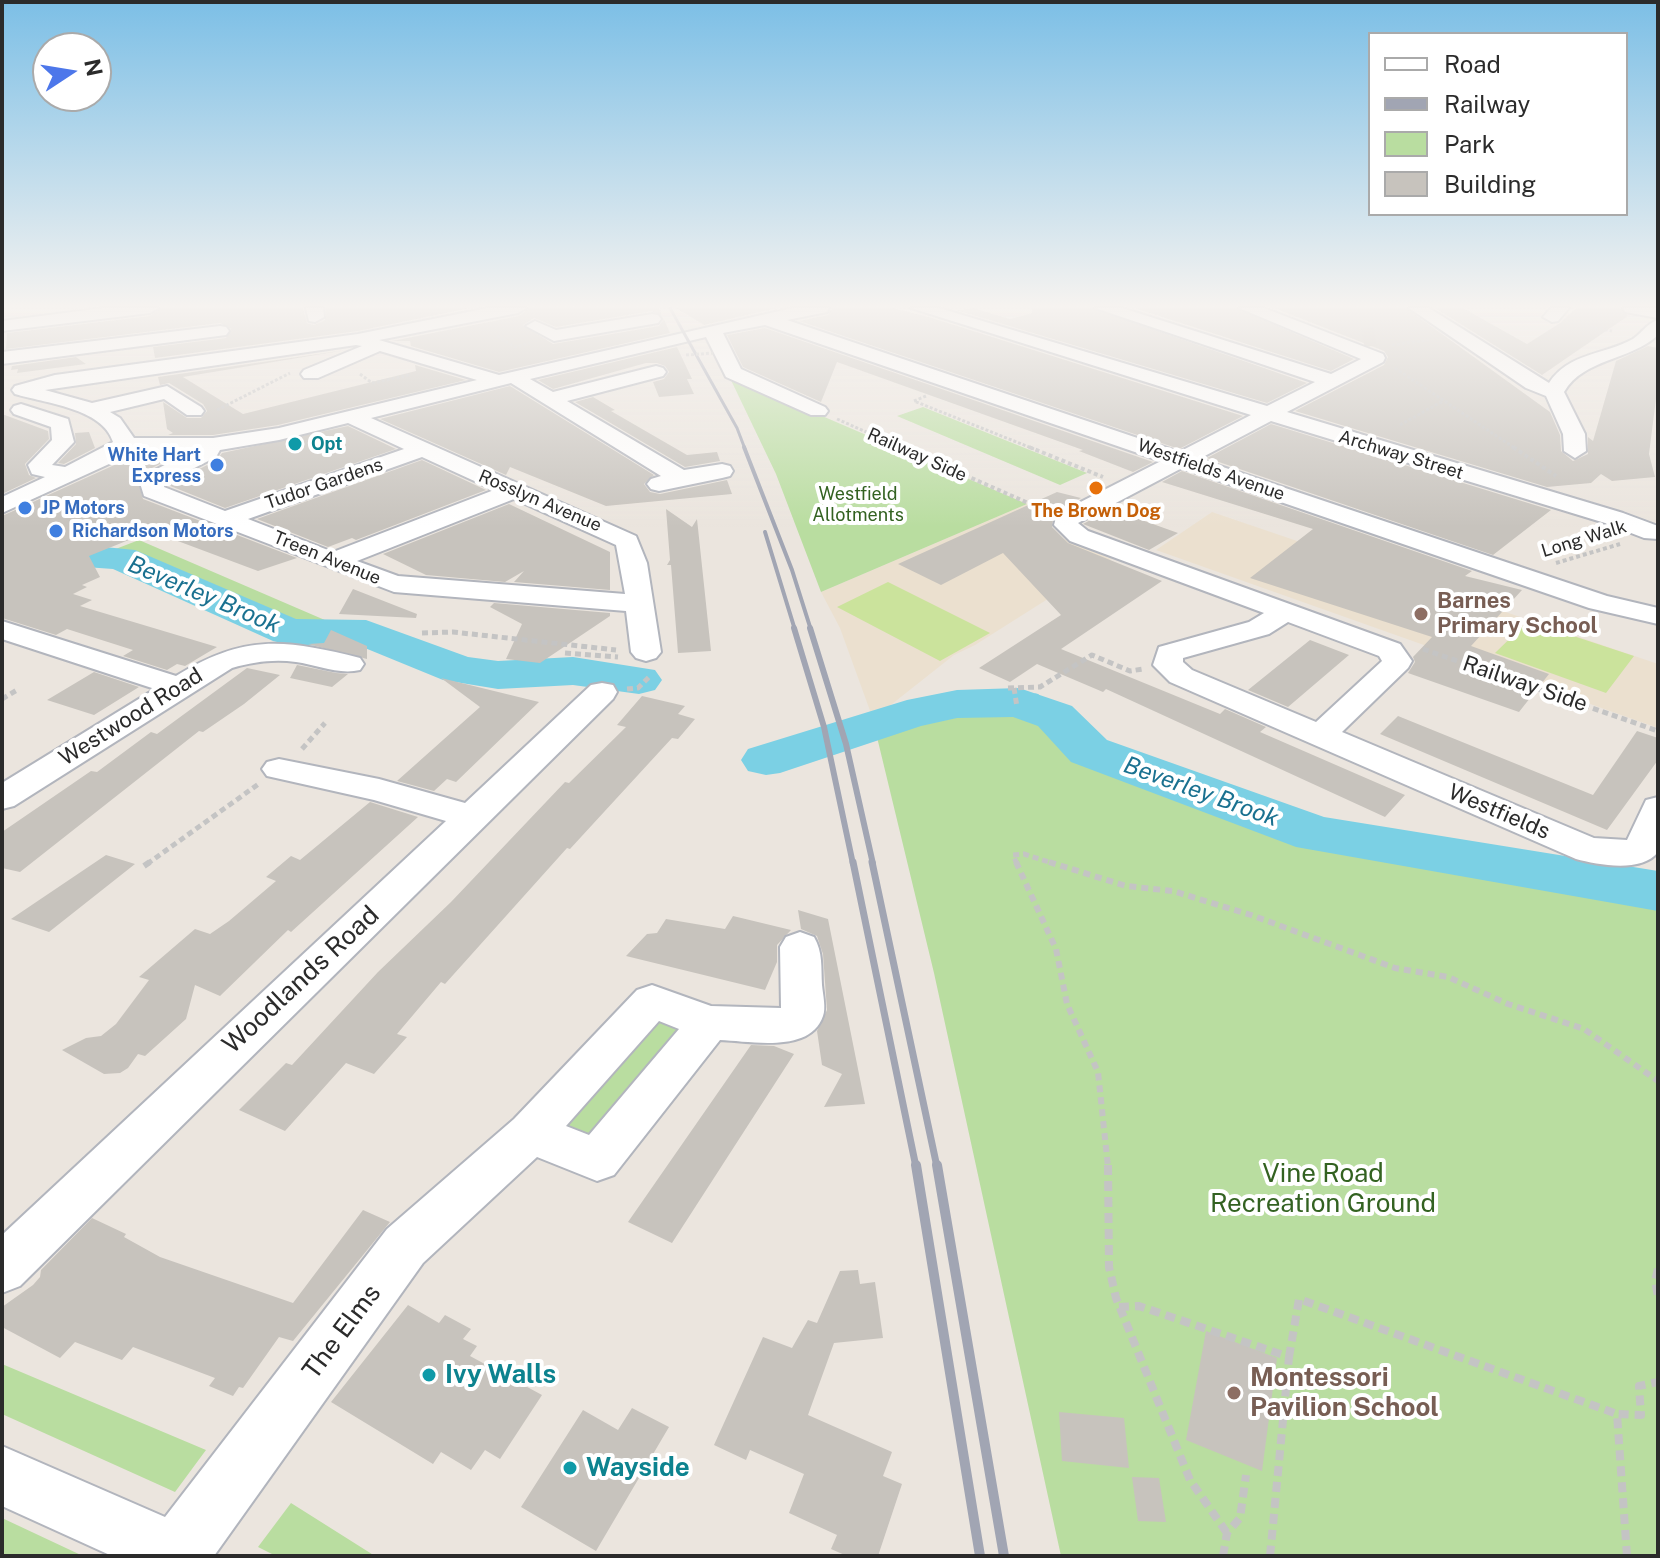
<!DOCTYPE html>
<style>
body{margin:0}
#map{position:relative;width:1660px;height:1558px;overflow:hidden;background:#ebe5de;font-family:"Public Sans",sans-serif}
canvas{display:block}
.frame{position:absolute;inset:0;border:4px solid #2b2b2b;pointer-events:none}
.legend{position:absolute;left:1368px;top:32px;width:260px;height:184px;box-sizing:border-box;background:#fff;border:2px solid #aaa;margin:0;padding:10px 14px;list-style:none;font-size:24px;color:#2b2b2b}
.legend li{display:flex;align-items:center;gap:16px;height:40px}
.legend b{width:40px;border:2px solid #aaa}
.north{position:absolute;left:32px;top:32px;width:80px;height:80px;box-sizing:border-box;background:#fff;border:2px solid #aaa;border-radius:50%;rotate:78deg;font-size:22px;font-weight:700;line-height:32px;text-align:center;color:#2b2b2b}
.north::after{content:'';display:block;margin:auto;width:28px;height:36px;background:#4d77ea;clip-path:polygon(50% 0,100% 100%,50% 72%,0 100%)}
</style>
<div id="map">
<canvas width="1660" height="1558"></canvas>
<div class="frame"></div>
<ul class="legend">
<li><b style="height:10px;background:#fff"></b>Road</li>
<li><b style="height:10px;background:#a1a5b3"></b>Railway</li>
<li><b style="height:22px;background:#b9dda0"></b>Park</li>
<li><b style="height:22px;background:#c7c3bd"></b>Building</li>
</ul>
<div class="north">N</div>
</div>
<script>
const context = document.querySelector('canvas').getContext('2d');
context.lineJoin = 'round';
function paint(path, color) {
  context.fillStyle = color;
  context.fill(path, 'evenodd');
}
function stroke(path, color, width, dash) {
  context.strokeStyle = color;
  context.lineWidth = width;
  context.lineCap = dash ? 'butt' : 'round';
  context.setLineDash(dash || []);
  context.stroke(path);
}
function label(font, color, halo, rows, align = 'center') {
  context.font = font + ' "Public Sans",sans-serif';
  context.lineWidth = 8;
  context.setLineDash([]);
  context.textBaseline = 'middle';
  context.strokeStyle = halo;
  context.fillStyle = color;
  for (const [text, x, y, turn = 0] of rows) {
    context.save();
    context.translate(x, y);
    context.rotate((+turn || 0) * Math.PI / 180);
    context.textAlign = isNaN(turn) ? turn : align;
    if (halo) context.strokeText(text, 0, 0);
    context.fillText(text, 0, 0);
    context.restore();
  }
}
const education = new Path2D(`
 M1027,504L1056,517L1043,530L1111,559L975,645L954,655L873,719L840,628L821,592Z
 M1212,512L1658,664V728L1156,550Z`);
const green = new Path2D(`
 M729,376L1027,504L821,592L776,474Z
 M923,407L1087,473L1060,485L897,416Z
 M139,540L341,627L290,629L113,550Z
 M993,709L1023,712L1041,719L1068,751L1098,766L1146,780L1260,827L1314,844L1435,860L1658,899V1556H1061L934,973L876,733L929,716Z
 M653,1017L685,1029L595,1143L557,1125Z
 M2,1364L206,1450L175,1492L2,1414Z
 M291,1503L375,1556H276L258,1547Z
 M2,1518L83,1556H2Z`);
const pitch = new Path2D(`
 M888,582L990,633L940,661L837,607Z
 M1528,621L1634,656L1606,693L1495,653Z`);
const stream = new Path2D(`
 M1019,702L1036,698`);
const river = new Path2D(`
 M2,537L135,550L296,619L366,620L468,657L498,661L573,657L655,670L662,680L655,690L639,694L573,685L498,689L443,680L360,646L289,645L273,641L113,569L2,561Z
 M1019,688L1072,706L1107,740L1324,817L1658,871V911L1296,847L1071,762L1038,726L1013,717L957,718L921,726L780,773L766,775L748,771L741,760L748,749L907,700L957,690Z`);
const building = new Path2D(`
 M161,308H303L307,323L314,325L325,320L326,308H470L358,331L155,358L153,347L226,338L231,329L220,323L6,349L7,333L150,316Z
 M529,308H659L662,316L652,311L556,327L534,318L523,325L553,344L659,326L664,319L670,333L499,372L411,346L410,341H392L519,316Z
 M676,308H777L704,325Z
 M832,308H893L932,318L1243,416L1179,449L799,321L828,315Z
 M973,308L1010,319L1032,313V308H1092L1307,383L1267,403L956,310Z
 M1134,308H1236L1354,359L1331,371Z
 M1274,308H1406L1550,412L1560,435L1561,451L1573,461L1588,454V437L1593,441L1616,361L1648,346L1658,348V383L1649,454L1655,477L1612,481L1601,474L1591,483L1547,487L1295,411L1384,365L1388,357L1384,351Z
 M1435,308H1463L1527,344L1560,323L1576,308H1620L1628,316L1542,375Z
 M765,328L1153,462L1133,472L1079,451L1083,450L837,362L821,402L743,367L727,335Z
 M677,347L692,379H687L694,394L659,397L653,382L664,379L669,372L665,366L657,363H646L553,389L538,380Z
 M346,350L183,377L243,414L416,371L415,365L466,380L278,425L213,435H168L173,433L167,429L163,402L187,418H201L207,411L203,404L169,383L160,385L158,377Z
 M76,357L86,364L17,373L18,369L11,370L12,366Z
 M510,386L654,475L644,484L650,492L660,494L727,480L732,494L606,506L510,467L506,475L380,419Z
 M593,397L615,410L611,411L687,455L717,452L720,461L685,467L575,402Z
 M2,414L48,431L49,439L25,464L29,475L36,478L2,494Z
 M1271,424L1551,510L1493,555L1207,458Z
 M348,426L396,449L225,508L168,485L217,460L222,453Z
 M89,432L95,448L64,464L58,463L76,444L75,433Z
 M131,454H180L148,470L138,481L143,499L297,558L258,571L151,531L89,556L100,577L82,585L87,587L73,594L92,600L80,606L217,647L185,666L177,664L167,670L123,656L133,650L67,629L56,635L2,618V516L121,462Z
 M422,460L486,490L356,540L352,538L328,547L257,519Z
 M1182,471L1472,571L1465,576L1522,590L1471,646L1549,674L1519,712L1408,673L1415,662L1413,657L1432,637L1250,578L1313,529L1162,482Z
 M1057,492L1081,498L1054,513L1052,527L1068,543L1162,581L1061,649L1220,714L1225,709L1266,727L1260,732L1405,795L1385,817L1106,689L1103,692L1037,664L1010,682L979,668L1061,615L1003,553L941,585L898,564Z
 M509,504L610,552V590L514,582L524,571L505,582L426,575L383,554Z
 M666,509L692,527L697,519L711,651L678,653L671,565H667L670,560Z
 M1111,509L1178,533L1149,550L1083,524Z
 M353,589L417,614L416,618L339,614Z
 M494,603L610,613V616L540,663L506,659L522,624L490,607Z
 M331,630L367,646V659L308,644L324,643Z
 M1310,640L1349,655L1288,707L1248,690Z
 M297,665L336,673L348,674L332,687L290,678Z
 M247,668L280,675L244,704L203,732L199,731L20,872L2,868V832L91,771L97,772L151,732L157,734Z
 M94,672L139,687L94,715L47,700Z
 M441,678L539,702L456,782L447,779L434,791L397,781L480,707Z
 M642,696L685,706L678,714L695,719L678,739L672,738L570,849L567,848L445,984L441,982L397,1034L407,1037L374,1074L346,1063L285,1131L239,1110L286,1063L292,1065L378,972L451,902L565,782L569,783L626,727L617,725Z
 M1398,716L1593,795L1637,731L1658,738V760L1607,830L1380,734Z
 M370,802L418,817L291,932L288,930L220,996L195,985L186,1019L145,1056L138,1054L128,1068L120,1073L104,1074L62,1050L86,1038L101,1036L116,1024L149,980L139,977L195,929L210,934L229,921L276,881L266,877L291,856L300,860Z
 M106,855L135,864L49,932L11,919Z
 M798,910L828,919L865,1104L824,1107L842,1074L822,1065L817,1031L827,1010L823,954L817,936L801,929Z
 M733,916L791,930L777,945V962L765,990L626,956L647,934L657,933L666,919L725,929Z
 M751,1045L774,1046L794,1054L672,1243L628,1222Z
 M363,1210L390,1222L293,1341L279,1337L243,1388L239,1387L233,1396L209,1386L215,1378L133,1347L122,1360L75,1342L60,1358L2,1327V1307L33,1285L40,1277L41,1270L92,1218L126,1234L124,1237L160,1257L293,1303Z
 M858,1270L860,1284L875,1282L883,1338L834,1343L808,1415L892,1452L883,1476L902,1484L878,1556H847L831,1549L837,1535L789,1513L804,1474L750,1450L746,1460L714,1445L763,1337L792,1348L808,1320L817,1323L840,1271Z
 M408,1305L439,1323L445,1315L471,1329L463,1339L477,1346L470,1356L542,1395L500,1459L485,1450L471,1470L441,1452L433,1464L331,1402Z
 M1206,1331L1277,1358L1262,1471L1186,1440Z
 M632,1408L669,1427L596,1551L521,1507L583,1410L618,1430Z
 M1059,1412L1124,1418L1129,1468L1062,1461Z
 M1132,1477L1159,1478L1166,1522L1138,1521Z`);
const minorTunnel = new Path2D(`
 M1363,338L1375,336`);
const pathFar4 = new Path2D(`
 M569,312L566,310L575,308
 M1599,313L1614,316
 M1585,326L1612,331
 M497,336L515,347L530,343
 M1392,345L1429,340
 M1395,368L1516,449
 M360,374L372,383L410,375
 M926,396L914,401L1034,449
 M217,410L290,373
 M837,419L905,449
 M1400,425L1443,401`);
const pathFar3 = new Path2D(`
 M901,447L1044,510
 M1029,447L1103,477
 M1513,447L1556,476
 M1556,563L1620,544`);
const pathFar2 = new Path2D(`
 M422,633L453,632L616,650
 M1423,649L1658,731
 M565,653L618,657
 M1008,688L1040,687L1092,655L1130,671L1143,669
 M1014,688L1017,707
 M627,689L638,688L651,675
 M2,699L17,690
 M302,749L325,723
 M147,864L260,783
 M1017,864L1013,855L1024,854L1055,864`);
const pathFar1 = new Path2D(`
 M1016,862L1056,949L1067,1004L1098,1072L1108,1167
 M1049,862L1126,886L1173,891L1251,915L1395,968L1448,977L1508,1004L1584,1029L1658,1081
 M144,866L150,862`);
const path = new Path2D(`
 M1108,1165L1109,1267L1116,1298L1190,1480L1227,1533
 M1658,1269L1655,1281L1658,1296
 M1119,1307L1139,1306L1289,1357L1270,1556
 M1289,1357L1299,1299L1617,1414
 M1223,1556L1227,1533L1240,1518L1246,1475
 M1627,1556L1617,1414L1641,1415L1639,1386L1658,1382`);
const minor = new Path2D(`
 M103,308H158L150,313L2,331V321Z
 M306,308H323L324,317L315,322L309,321Z
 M488,308H526L518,313L379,340L499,375L766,314L793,308H829L827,312L787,320L1179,452L1251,415L911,308H939L1267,406L1315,382L1095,308H1122L1331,374L1361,359L1239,308H1264L1383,354L1385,358L1383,362L1287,412L1623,513L1658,526V539L1644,538L1605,523L1271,421L1199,459L1607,596L1658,608V624L1589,608L1182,468L1078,523L1088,531L1400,644L1412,661L1408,668L1342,732L1594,838L1627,840L1646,800L1658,797V852C1642,873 1598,865 1576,859L1170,682L1153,665L1159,647L1249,622L1264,613L1070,541L1054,525L1057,514L1161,461L765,325L723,333L741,369L825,407L828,411L825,415H811L726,377L706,337L530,379L553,392L656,366L663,368L666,372L663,376L567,401L684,470L722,464L730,466L733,471L730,476L722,478L659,491L651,489L647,484L651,479L661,476L511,383L371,418L636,536L647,563L661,652L656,658L646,661L636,658L631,652L626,611L394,592L144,496L140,483L149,473L192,451H130L120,459L2,513V497L45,477L32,474L28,465L52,440L51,427L14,414L11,410L14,406L21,404L68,419L74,442L52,465L65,467L113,442C103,408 44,403 15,394L12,390L15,386L55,375L358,334ZM356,345L362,346L304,370L301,374L304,378H318L380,351L477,380L279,428L213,438H134L120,418L110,412L164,399L187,415H201L204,411L201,407L167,386L92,403L45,390ZM348,423L404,449L225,511L164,487L165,483L216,457L220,450L279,440ZM422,457L494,490L333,552L248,519ZM514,499L616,545L625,594L398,576L357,561ZM1288,622L1379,656L1382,661L1316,722L1192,670L1183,662V658L1269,634Z
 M1409,308H1429L1549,383C1568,353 1604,355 1633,339C1642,333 1647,323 1658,320V335C1630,361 1584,358 1564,392L1585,434L1586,451L1575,458L1564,451L1563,434L1546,396L1526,388Z
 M1551,308H1569L1558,321L1552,322L1543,317Z
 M1623,308H1658V318L1625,312Z
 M652,314L658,315L661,319L658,323L554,341L526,326L535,321L556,330Z
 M220,326L226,327L229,331L226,335L2,364V352Z
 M2,621L176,676C245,634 283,639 360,658L364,664L360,670C339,675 317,665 296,662C273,659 254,662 232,668L14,806L2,809V783L155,689L2,639Z
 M602,683L613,685L617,692L613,699L20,1286L2,1293V1235L446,821L374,800L267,776L262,769L267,762L279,759L379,779L465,803L591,685Z
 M800,932L814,937C823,952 821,968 822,985C823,995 826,1008 823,1016C810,1054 750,1041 720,1040L614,1175L597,1181L537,1157L423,1263L214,1556H112L2,1506V1446L165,1517L387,1229L514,1119L637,990L652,985L711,1006L781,1008L780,947L786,937ZM659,1021L679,1029L589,1135L566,1126Z`);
const railFar4 = new Path2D(`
 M670,308L737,428L745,449`);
const railFar3 = new Path2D(`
 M744,447L792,570L811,630
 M765,532L795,630`);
const railFar2 = new Path2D(`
 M794,628L824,727L853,864
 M810,628L846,744L873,864`);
const railFar1 = new Path2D(`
 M853,862L916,1167
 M872,862L937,1167`);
const rail = new Path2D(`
 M916,1165L980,1556
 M937,1165L1004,1556`);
const pathBridge = new Path2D(`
 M686,355L713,353`);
const markers = [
 [295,444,8,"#0f9aa8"],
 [217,465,8,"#3f7fe0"],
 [1096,488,8,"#e8710a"],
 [25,508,8,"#3f7fe0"],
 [56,531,8,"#3f7fe0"],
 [1421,614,8,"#8d6e63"],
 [429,1375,8,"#0f9aa8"],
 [1234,1393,8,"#8d6e63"],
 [570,1468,8,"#0f9aa8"]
];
const farCulturenames = [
 ["Opt",311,444]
];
const farShopnames = [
 ["White Hart",201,455,"right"],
 ["Express",201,476,"right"],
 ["JP Motors",41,508],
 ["Richardson Motors",72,531]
];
const farStreetnames = [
 ["Railway Side",917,455,24],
 ["Archway Street",1401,455,17],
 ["Westfields Avenue",1211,470,19],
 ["Tudor Gardens",324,484,-19],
 ["Rosslyn Avenue",540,501,23],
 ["Long Walk",1584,539,-17],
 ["Treen Avenue",327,558,22]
];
const farParknames = [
 ["Westfield",858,494],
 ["Allotments",858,515]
];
const farFoodnames = [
 ["The Brown Dog",1096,511]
];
const educationNames = [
 ["Barnes",1437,601],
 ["Primary School",1437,626]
];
const streetNames = [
 ["Railway Side",1525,684,19],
 ["Westwood Road",131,717,-32],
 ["Westfields",1499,812,23]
];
const waterNames = [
 ["Beverley Brook",204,595,23],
 ["Beverley Brook",1201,792,20]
];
const nearStreetnames = [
 ["Woodlands Road",301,980,-43],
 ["The Elms",342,1332,-53]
];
const nearParknames = [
 ["Vine Road",1323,1174],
 ["Recreation Ground",1323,1204]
];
const nearCulturenames = [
 ["Ivy Walls",445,1375],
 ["Wayside",586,1468]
];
const nearEducationnames = [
 ["Montessori",1250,1378],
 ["Pavilion School",1250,1408]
];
paint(education, '#ebe0cf');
paint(green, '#b9dda0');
paint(pitch, '#cbe39c');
stroke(stream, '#7bd0e4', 9);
paint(river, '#7bd0e4');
paint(building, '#c7c3bd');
stroke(minorTunnel, '#c5c0ba', 19, [19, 10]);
stroke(minor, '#b2b5bd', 4);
stroke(pathFar4, '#c4c4c4', 3, [3, 2]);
stroke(pathFar3, '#c4c4c4', 4, [4, 3]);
stroke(pathFar2, '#c4c4c4', 5, [6, 4]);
stroke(pathFar1, '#c4c4c4', 6, [7, 5]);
stroke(path, '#c4c4c4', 8, [10, 6]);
paint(minor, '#fff');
stroke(railFar4, '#a1a5b3', 3);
stroke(railFar3, '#a1a5b3', 4);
stroke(railFar2, '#a1a5b3', 6);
stroke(railFar1, '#a1a5b3', 7);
stroke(rail, '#a1a5b3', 10);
stroke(pathBridge, '#c4c4c4', 3, [3, 2]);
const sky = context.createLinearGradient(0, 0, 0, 527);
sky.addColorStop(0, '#7cbfe6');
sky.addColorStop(0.58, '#f6f3f0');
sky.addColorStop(1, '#f6f3f000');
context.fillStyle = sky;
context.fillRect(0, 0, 1660, 527);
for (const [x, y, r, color] of markers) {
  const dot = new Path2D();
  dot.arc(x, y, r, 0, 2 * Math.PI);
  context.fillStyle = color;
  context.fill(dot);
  stroke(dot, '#fff', 3);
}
label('bold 18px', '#0d838f', '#fff', farCulturenames, 'left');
label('bold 18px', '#366cbe', '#fff', farShopnames, 'left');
label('18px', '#2b2b2b', '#fff', farStreetnames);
label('18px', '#336221', '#fff', farParknames);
label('bold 18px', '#c56008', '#fff', farFoodnames);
label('bold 22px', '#785e54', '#fff', educationNames, 'left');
label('22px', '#2b2b2b', '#fff', streetNames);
label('italic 24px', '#1a7190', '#fff', waterNames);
label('26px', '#2b2b2b', '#fff', nearStreetnames);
label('26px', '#336221', '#fff', nearParknames);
label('bold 26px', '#0d838f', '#fff', nearCulturenames, 'left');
label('bold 26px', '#785e54', '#fff', nearEducationnames, 'left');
</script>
